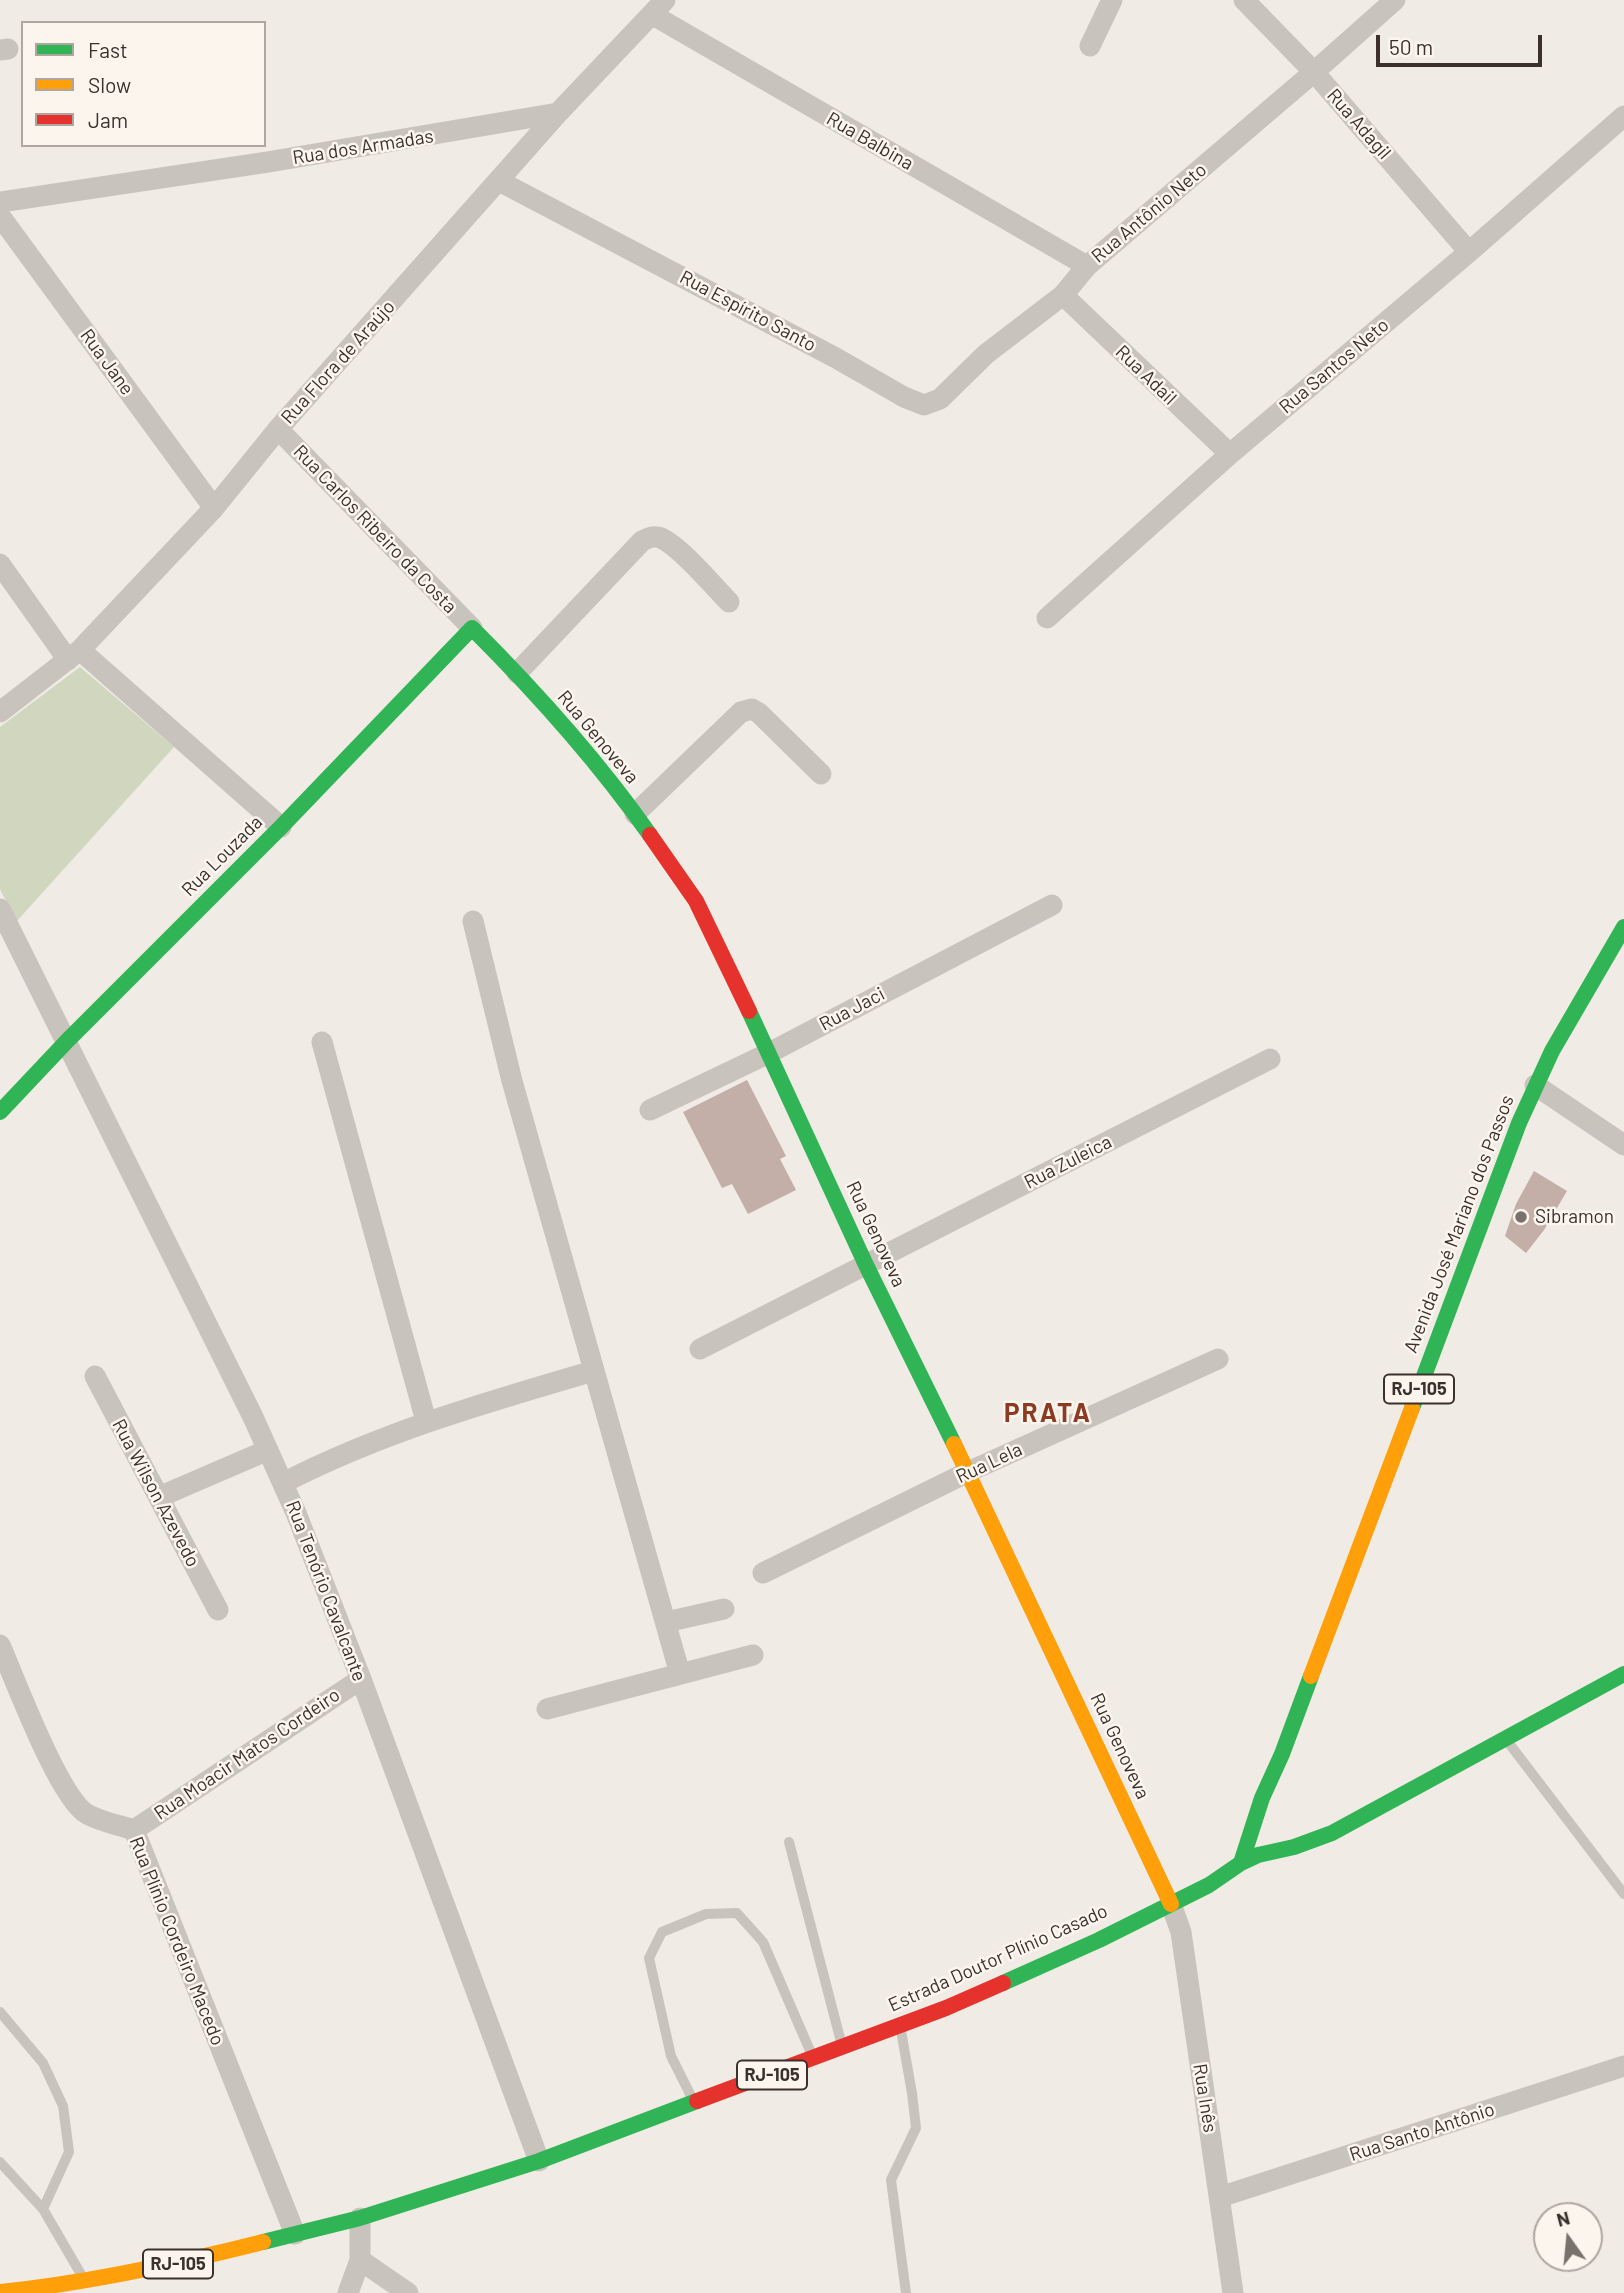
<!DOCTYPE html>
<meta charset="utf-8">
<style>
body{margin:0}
#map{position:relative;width:1624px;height:2293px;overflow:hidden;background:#f0ebe5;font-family:Barlow,sans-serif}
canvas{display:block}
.legend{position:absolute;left:21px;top:21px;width:245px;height:126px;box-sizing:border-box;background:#fbf5ee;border:2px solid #aea6a0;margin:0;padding:9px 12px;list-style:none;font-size:21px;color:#3b302b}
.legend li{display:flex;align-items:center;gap:14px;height:35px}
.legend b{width:35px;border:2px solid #aea6a0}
.north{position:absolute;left:1533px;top:2202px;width:70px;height:70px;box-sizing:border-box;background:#fbf5ee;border:2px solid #aea6a0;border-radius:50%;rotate:345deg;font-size:19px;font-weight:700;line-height:28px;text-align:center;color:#3b302b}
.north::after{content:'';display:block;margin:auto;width:24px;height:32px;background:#7a716c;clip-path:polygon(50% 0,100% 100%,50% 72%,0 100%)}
.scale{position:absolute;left:1376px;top:35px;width:166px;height:32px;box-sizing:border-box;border:4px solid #3b302b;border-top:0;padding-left:9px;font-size:21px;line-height:24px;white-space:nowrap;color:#3b302b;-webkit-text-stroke:5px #fbf5ee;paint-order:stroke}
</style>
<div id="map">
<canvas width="1624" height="2293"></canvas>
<ul class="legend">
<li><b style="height:9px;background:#30b455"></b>Fast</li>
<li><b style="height:9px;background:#ff9f0a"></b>Slow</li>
<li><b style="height:9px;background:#e5322d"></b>Jam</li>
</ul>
<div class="north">N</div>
<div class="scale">50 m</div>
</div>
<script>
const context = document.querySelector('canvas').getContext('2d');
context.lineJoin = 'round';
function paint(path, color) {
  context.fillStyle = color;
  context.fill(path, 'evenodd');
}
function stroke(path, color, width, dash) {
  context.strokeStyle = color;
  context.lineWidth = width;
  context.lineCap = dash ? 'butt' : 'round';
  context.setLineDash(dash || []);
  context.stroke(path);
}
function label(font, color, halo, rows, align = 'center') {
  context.font = font + ' Barlow,sans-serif';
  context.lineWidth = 5;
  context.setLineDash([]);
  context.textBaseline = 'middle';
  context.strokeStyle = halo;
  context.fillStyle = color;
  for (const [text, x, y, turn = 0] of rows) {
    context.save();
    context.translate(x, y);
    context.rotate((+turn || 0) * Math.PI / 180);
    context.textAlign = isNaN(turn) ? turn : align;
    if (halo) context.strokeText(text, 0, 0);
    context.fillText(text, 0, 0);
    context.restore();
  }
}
const green = new Path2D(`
 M80,667L174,747L16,922L0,889V727Z`);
const building = new Path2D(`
 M747,1080L786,1156L780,1159L796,1190L748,1214L732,1184L722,1188L683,1112Z
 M1534,1171L1567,1191L1544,1230L1526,1253L1505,1236L1516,1204Z`);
const lane = new Path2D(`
 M1508,1742L1624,1894
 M789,1842L841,2042
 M0,2012L43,2063L63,2106L69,2152L43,2209
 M901,2031L912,2093L916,2128L891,2180L906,2293
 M693,2100L671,2056L649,1958L662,1932L706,1914L737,1913L763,1942L811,2053
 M0,2162L43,2209L82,2276`);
const street = new Path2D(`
 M1244,0L1314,72L1469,252
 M653,15L1087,266
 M1090,46L1112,0
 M0,50L8,49
 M499,181L836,358L904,397L924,405L940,399L986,354L1063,295L1087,266L1314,72L1395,0
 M0,202L268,162L558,113
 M0,216L214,508
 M1063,295L1230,454
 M278,429L472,628
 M0,564L68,660
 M1047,618L1230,454L1469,252L1624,116
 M80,650L281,827
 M517,673L642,541C648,538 652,536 658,537C677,542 714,587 729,602
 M0,712L80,650L214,508L278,429L558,113L665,0
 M635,814L741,712L752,709L759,713L821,774
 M0,909L253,1417L296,1513L361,1679L539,2161
 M473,921L512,1081L680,1674
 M322,1042L426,1421
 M1535,1085L1624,1145
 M650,1110L769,1053L1052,905
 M700,1349L1270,1059
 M95,1376L218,1610
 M283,1483C382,1432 487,1402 593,1371
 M159,1497L268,1450
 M763,1573L968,1472L1218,1359
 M666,1622L724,1609
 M0,1645C15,1679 59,1798 87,1814C101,1822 119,1825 134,1830L295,2234
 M547,1709L753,1655
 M134,1830L361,1679
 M1171,1904L1181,1932L1233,2293
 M1220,2197L1624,2066
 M360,2260L408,2293
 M348,2293L360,2260V2218`);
const fast = new Path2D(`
 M749,1011L866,1265L954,1444
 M0,1112L67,1041L281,827L472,628C536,692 598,761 650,835
 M1412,1408L1519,1123L1552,1051L1624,927
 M1241,1863L1258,1855L1294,1847L1332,1833L1624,1674
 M1003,1983L1099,1940L1209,1885L1241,1863L1262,1798L1282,1754L1311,1676
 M263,2242L360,2218L539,2161L697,2101`);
const slow = new Path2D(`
 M954,1444L1171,1904
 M1311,1676L1412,1408
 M0,2292C89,2283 176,2264 263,2242`);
const jam = new Path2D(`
 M650,835L696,901L749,1011
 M697,2101L946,2008L1003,1983`);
const markers = [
 [1521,1217,7,"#7a716c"]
];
const shields = [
 [1419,1389,70],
 [772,2075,70],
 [178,2264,70]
];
const shieldNames = [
 ["RJ-105",1419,1389],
 ["RJ-105",772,2075],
 ["RJ-105",178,2264]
];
const streetNames = [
 ["Rua Adagil",1359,124,49],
 ["Rua Balbina",870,141,30],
 ["Rua dos Armadas",363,147,-9],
 ["Rua Antônio Neto",1149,213,-40],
 ["Rua Espírito Santo",748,311,28],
 ["Rua Jane",107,362,54],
 ["Rua Flora de Araújo",338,362,-48],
 ["Rua Santos Neto",1334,366,-40],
 ["Rua Adail",1146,375,44],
 ["Rua Carlos Ribeiro da Costa",375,529,46],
 ["Rua Genoveva",598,737,50],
 ["Rua Louzada",222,856,-45],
 ["Rua Jaci",852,1009,-28],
 ["Rua Zuleica",1068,1162,-27],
 ["Avenida José Mariano dos Passos",1459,1224,-69],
 ["Rua Genoveva",876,1234,65],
 ["Rua Lela",989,1463,-25],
 ["Rua Wilson Azevedo",156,1493,62],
 ["Rua Tenório Cavalcante",326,1591,69],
 ["Rua Genoveva",1120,1746,65],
 ["Rua Moacir Matos Cordeiro",247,1754,-34],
 ["Rua Plínio Cordeiro Macedo",177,1941,68],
 ["Estrada Doutor Plínio Casado",998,1958,-24],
 ["Rua Inês",1205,2098,81],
 ["Rua Santo Antônio",1422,2132,-18]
];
const poiNames = [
 ["Sibramon",1535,1217]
];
const districtNames = [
 ["PRATA",1048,1413]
];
paint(green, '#d1d6bf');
paint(building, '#c3afa7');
stroke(lane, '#c9c3be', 10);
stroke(street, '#c9c3be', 21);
stroke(fast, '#30b455', 16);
stroke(slow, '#ff9f0a', 16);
stroke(jam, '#e5322d', 16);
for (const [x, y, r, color] of markers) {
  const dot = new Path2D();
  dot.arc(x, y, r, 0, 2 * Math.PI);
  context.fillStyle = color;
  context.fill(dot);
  stroke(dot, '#fbf5ee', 2.5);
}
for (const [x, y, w] of shields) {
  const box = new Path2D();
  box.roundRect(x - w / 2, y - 14.5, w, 29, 5);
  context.fillStyle = '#fbf5ee';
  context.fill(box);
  stroke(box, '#3b302b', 2);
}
label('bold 18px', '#3b302b', null, shieldNames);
label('19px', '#3b302b', '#fbf5ee', streetNames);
label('19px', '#3b302b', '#fbf5ee', poiNames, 'left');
context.letterSpacing = '2px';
label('bold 26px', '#8c3b22', '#fbf5ee', districtNames);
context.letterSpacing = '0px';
</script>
